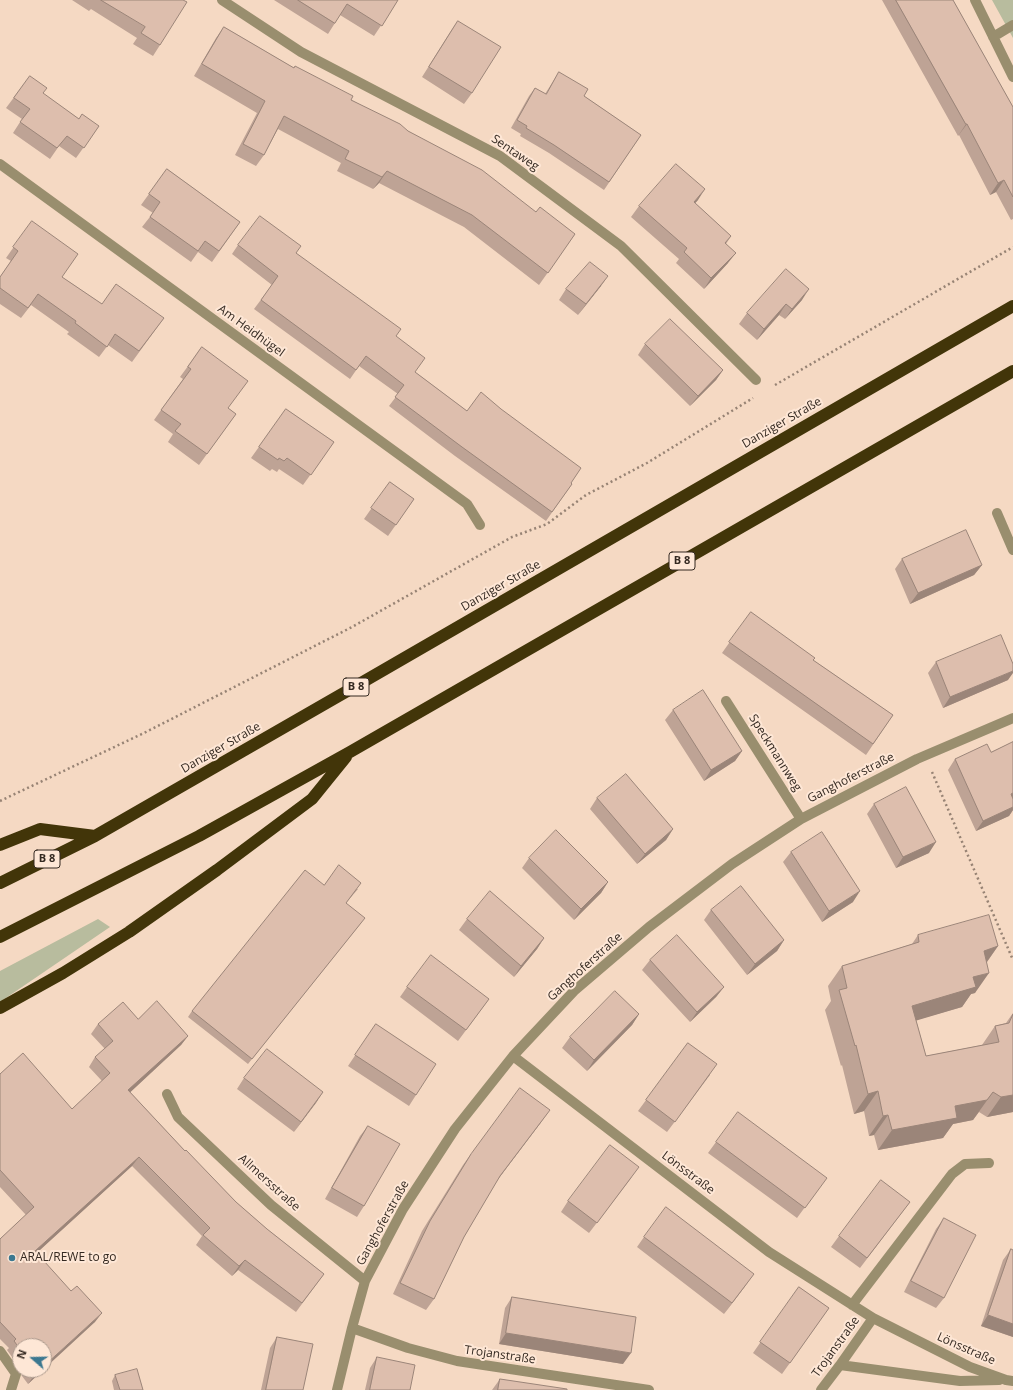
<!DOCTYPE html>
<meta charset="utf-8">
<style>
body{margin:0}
#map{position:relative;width:1013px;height:1390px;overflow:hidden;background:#f5d9c3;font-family:"Open Sans",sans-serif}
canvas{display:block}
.north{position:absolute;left:12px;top:1338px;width:40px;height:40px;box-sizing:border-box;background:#fee7d6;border:1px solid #ad9b8e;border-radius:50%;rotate:290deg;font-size:11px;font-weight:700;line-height:16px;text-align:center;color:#342921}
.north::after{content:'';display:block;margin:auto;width:14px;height:18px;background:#3c7890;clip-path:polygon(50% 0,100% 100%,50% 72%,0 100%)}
</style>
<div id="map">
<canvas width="1013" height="1390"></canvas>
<div class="north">N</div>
</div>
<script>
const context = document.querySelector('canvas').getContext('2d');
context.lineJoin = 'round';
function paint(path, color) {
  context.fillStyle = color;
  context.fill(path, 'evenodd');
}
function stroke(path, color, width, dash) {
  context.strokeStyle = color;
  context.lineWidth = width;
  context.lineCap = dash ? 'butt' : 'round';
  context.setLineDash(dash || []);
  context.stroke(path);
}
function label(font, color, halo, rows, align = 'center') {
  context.font = font + ' "Open Sans",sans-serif';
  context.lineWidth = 4;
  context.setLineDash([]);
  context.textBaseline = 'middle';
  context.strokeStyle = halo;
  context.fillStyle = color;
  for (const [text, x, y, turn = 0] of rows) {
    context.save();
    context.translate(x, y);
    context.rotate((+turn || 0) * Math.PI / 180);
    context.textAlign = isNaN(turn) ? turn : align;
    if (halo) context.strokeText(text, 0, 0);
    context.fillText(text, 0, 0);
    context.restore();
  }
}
const green = new Path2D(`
 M992,0H1013V38Z
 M98,919L110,927L0,1002V971Z`);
const path = new Path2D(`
 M775,385L1013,247
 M932,772L1013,960
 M0,801L144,733L352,627L512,537L547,524L586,495L647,463L753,398`);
const minor = new Path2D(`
 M222,0L301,52L500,156L621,246L756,380
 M975,0L1013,77
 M993,37L1013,25
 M0,164L467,504L480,525
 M997,513L1013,550
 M726,701L801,819
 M513,1056L769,1252L873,1318L970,1367L1006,1380L1013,1381
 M167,1094L178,1117L271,1205L365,1281
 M852,1305L952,1174L965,1164L989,1163
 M352,1328L408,1348L457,1361L649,1390
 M0,1351L16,1374L11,1390
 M840,1365L960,1381L999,1380
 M337,1390L352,1328L365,1281L403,1209L455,1129L513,1056L574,991L649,927L732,864L801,819L917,759L1013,718
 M821,1390L840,1365L873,1318`);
const highway = new Path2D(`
 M0,845L40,829L95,836
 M0,883L95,836L349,690L1013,306
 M0,937L199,836L350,752L1013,371
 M0,1008L63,973L129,932L217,870L312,799L346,757`);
const wall = new Path2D(`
 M72,0H183L160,45L153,56L133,44L137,38L91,9L89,11Z
 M274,0H398L374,36L340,15L328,34Z
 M882,0H953L1013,107V219L1011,220L996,192L990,195L959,135L958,136Z
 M458,21L472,93L464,104L422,77L451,31Z
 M224,27L294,68L408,131L536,212L575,234L539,285L464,227L379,183L373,189L337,171L341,163L278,129L264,155L256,166L235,155L257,113L194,76L216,38Z
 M559,72L584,96L641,135L604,190L549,153L520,136L521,134L511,128L529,96L535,88L545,94Z
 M30,76L43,94L79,119L99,126L76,158L59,146L50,159L13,133L22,119L6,108Z
 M167,169L240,222L212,262L198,252L191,262L142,227L153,213L141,205Z
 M698,200L695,203L731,236L726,244L728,263L704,289L676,263L679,259L631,217L639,206Z
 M32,221L62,277L102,304L164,318L132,362L108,345L99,357L67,334L69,332L31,305L21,318L0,304V277L11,261L6,258Z
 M238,245L296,253L396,336L415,372L467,411L571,483L572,484L546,521L455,456L389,406L398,394L359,366L350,379L254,309L272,285L232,254Z
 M601,286L578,315L559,300L566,289Z
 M802,300L785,319L779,315L757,340L739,324L747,313Z
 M645,344L723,370L716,380L690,406L638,355Z
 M202,347L228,408L236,414L199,465L168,442L173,434L154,420L183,379L180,377Z
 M286,409L334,442L303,485L279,469L277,472L272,469L270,471L251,458Z
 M390,482L414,499L388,536L364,519Z
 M902,559L982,565L974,575L910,604L895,569Z
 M751,612L813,660L893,715L866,755L722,653Z
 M936,662L1008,680L943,708L928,673Z
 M673,710L742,751L735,761L704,781L665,720Z
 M1013,742V810L1009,816L976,831L948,770L955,759L991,752Z
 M597,798L673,829L666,840L637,864L590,809Z
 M874,804L929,853L896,868L867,814Z
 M791,852L853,902L822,922L783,862Z
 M529,858L608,882L601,893L574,920L522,868Z
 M324,885L358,889L346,903L361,923L248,1064L188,1017L192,1011Z
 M711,910L784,940L777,951L747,975L704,920Z
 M467,919L544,938L537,949L514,977L459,930Z
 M918,935L998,946L987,962L975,993L971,994L962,1007L916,1020L926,1056L982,1045L995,1026L1006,1023L1013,1013V1112L987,1117L979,1112L973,1120L953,1124L943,1138L878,1150L874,1135L869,1136L864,1111L854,1114L842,1065L841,1066L825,1010L831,1001L828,986L842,966L912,944Z
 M650,960L724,987L716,997L690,1022L642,970Z
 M407,987L489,999L458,1041L400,997Z
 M639,1014L632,1025L587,1071L562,1048L570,1037Z
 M138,1019L188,1036L181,1045L130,1092L185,1151L236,1202L267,1229L324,1274L296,1312L238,1270L232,1276L196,1245L202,1236L132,1166L36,1253L95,1322L20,1346V1368L7,1350L9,1348L0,1339V1239L26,1215L0,1187V1074L72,1109L102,1081L89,1067L95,1057L105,1049L91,1034L98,1024Z
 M376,1024L416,1095L409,1106L348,1066Z
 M688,1043L710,1075L667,1132L638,1111Z
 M244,1078L323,1092L294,1132L237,1089Z
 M542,1121L498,1179L464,1237L434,1299L426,1310L393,1294L422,1231L463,1165L471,1154Z
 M368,1126L364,1206L357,1217L325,1199L360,1136Z
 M716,1142L819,1188L797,1218L708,1153Z
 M632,1177L589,1233L561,1212L568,1201Z
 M910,1202L860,1268L831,1247L839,1236Z
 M944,1218V1298L936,1308L904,1292L936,1229Z
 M644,1237L746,1285L724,1314L637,1247Z
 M1011,1249L1013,1337L981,1326L1003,1260Z
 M799,1287L829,1308L782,1374L753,1353Z
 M512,1297L623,1364L499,1344L505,1308Z
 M277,1337L303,1390H261L270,1348Z
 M377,1357L410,1390H365L370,1368Z
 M21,1370H43L28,1384L22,1376Z
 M115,1375L143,1390H114L112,1381Z
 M500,1379L567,1390H492Z`);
const shadedWall = new Path2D(`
 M966,124H967L958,136Z
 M387,171L379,183L373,189L382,177Z
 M1004,180L996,192L990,195L998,183Z
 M705,189L698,200L687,212L694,202Z
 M736,253L728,263L704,289L711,278Z
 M608,276L601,286L578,315L586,304Z
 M809,289L802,300L785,319L792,309Z
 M786,304L779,315L757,340L764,329Z
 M723,370L716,380L690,406L698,396Z
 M982,565L974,575L910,604L918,593Z
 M1013,671V673L1008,680L943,708L950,697Z
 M742,751L735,761L704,781L711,770Z
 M1013,793V800L1011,794Z
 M1013,807V810L1009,816L976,831L983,821Z
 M673,829L666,840L637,864L645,854Z
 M936,842L929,853L896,868L903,857Z
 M608,882L601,893L574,920L581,909Z
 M860,891L853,902L822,922L829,911Z
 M544,938L537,949L514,977L521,966Z
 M784,940L777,951L747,975L755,964Z
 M998,946L984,966V951Z
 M989,973L975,993L971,994L962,1007L898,1026L912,1006L973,977Z
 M724,987L716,997L690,1022L697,1012Z
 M639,1014L632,1025L587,1071L594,1060Z
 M188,1036L181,1045L122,1100L128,1090Z
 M878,1091L864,1111L854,1114L868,1094Z
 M323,1092L316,1103L294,1132L301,1122Z
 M993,1092L973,1120L953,1124L943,1138L878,1150L892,1130Z
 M1013,1095V1112L987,1117L1001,1097Z
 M550,1110L542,1121L493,1186L500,1176Z
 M888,1115L874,1135L869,1136L883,1116Z
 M139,1157L132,1166L28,1261L35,1251Z
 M245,1260L238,1270L232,1276L239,1266Z
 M754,1274L746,1285L724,1314L732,1303Z
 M102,1313L95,1322L44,1369V1366Z
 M988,1315L1013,1324V1337L981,1326Z
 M506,1333L631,1353L623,1364L499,1344Z
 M39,1370H43L28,1384L35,1374Z`);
const building = new Path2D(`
 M101,0H183L187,2L160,45L141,33L145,27Z
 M298,0H398L382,26L347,4L335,23Z
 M896,0H953L1013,107V197L1004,180L998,183L967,124H966Z
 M458,21L501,47L472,93L429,67Z
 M224,27L294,68L295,66L353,96L351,100L400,124L408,131L482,170L536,212L540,207L575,234L548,273L472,215L387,171L382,177L345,159L349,151L284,116L264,155L243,144L265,101L202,64Z
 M559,72L588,89L584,96L641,135L609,182L554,145L526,128L527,126L517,120L535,88L546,94Z
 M30,76L47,88L43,93L79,119L82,114L99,126L84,148L67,136L57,148L20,122L30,109L14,98Z
 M676,164L705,189L694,202L731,236L725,243L736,253L711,278L684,252L687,248L639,206Z
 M167,169L240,222L219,251L205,241L198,251L150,217L160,202L149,194Z
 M260,216L301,246L296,253L401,329L396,336L425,358L415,372L467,411L481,392L501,409L581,468L571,483L572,484L552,512L462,447L395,397L404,385L366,356L356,370L261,300L278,276L238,245Z
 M32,221L78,254L62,277L102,304L116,284L164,318L139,351L115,334L107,347L75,323L76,321L38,294L28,308L0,288V277L18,251L13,247Z
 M590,262L608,276L586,304L566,289Z
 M786,269L809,289L792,309L786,304L764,329L747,313Z
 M670,319L723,370L698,396L645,344Z
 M202,347L248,381L228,408L236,414L207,454L175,431L181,424L161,410L191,369L188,367Z
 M286,409L334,442L311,475L287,458L284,461L279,458L278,460L259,447Z
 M390,482L414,499L396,525L371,508Z
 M966,530L982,565L918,593L902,559Z
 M751,612L815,658L813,660L893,715L873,744L729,642Z
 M1001,635L1013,664V671L950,697L936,662Z
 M703,690L742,751L711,770L673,710Z
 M1013,742V793L1011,794L1013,799V807L983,821L955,759L987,744L991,752Z
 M626,774L673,829L645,854L597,798Z
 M906,787L936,842L903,857L874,804Z
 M556,830L608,882L581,909L529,858Z
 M822,832L860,891L829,911L791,852Z
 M339,865L361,883L346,903L365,918L252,1059L192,1011L305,870L324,885Z
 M741,886L784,940L755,964L711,910Z
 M490,891L544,938L521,966L467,919Z
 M989,915L998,946L984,951L989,973L973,977L976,987L912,1006L926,1056L999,1042L995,1026L1009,1023L1013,1014V1095L1001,1097L993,1092L987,1100L955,1106L957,1118L892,1130L888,1115L883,1116L878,1091L868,1094L856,1045L855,1046L839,990L847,988L842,966L919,942L918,935Z
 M677,935L724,987L697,1012L650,960Z
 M431,955L489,999L466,1030L407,987Z
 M615,991L639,1014L594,1060L570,1037Z
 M157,1001L188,1036L128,1090L185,1151L186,1150L236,1202L267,1229L324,1274L302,1303L245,1260L239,1266L203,1235L210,1228L139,1157L35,1251L71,1291L77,1286L102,1313L44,1366V1346H20V1349L14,1341L16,1339L0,1322V1239L34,1207L0,1170V1074L23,1053L72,1109L110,1073L95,1057L113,1041L98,1024L123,1002L138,1019Z
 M376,1024L436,1064L416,1095L355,1055Z
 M688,1043L717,1064L675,1122L646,1100Z
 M267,1049L323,1092L301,1122L244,1078Z
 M520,1088L550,1110L500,1176L464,1237L434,1299L400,1283L430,1221L471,1154Z
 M738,1112L827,1178L805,1208L716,1142Z
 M368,1126L400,1144L364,1206L332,1188Z
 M610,1145L639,1167L597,1223L568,1201Z
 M881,1180L910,1202L867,1258L839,1236Z
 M666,1207L754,1274L732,1303L644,1237Z
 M944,1218L976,1235L944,1298L911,1281Z
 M1011,1249L1013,1250V1324L988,1315Z
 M799,1287L829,1308L790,1363L760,1342Z
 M512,1297L636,1317L631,1353L506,1333Z
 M277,1337L313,1344L303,1390H266Z
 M377,1357L415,1365L410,1390H370Z
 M137,1369L143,1390H120L115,1375Z
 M32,1370H39L35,1374Z
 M500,1379L567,1389V1390H498Z`);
const markers = [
 [12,1258,4,"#3c7890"]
];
const shields = [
 [682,561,26],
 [356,687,26],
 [47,859,26]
];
const shieldNames = [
 ["B 8",682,561],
 ["B 8",356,687],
 ["B 8",47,859]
];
const streetNames = [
 ["Sentaweg",515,153,34],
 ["Am Heidhügel",251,331,36],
 ["Danziger Straße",782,423,-30],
 ["Danziger Straße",501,586,-30],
 ["Danziger Straße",221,748,-30],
 ["Speckmannweg",775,753,58],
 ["Ganghoferstraße",851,778,-27],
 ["Ganghoferstraße",585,967,-42],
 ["Lönsstraße",688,1173,37],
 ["Allmersstraße",269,1183,42],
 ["Ganghoferstraße",383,1223,-61],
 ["Trojanstraße",836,1347,-54],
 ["Lönsstraße",966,1349,24],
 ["Trojanstraße",500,1355,8]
];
const poiNames = [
 ["ARAL/REWE to go",20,1258]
];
paint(green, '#b8bc9e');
stroke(path, '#978374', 2.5, [2, 3]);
stroke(minor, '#998e6e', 10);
stroke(highway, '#423509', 12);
paint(wall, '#bea395');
paint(shadedWall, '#9b8579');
paint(building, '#ddbead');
stroke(building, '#9b8579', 1);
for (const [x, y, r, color] of markers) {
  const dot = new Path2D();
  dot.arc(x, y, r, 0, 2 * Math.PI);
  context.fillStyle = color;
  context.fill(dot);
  stroke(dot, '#fee7d6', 1.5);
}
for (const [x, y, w] of shields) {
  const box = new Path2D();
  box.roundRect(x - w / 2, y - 9, w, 18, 3);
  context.fillStyle = '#fee7d6';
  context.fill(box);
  stroke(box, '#342921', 1);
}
label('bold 11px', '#342921', null, shieldNames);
label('12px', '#342921', '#fee7d6', streetNames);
label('12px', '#342921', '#fee7d6', poiNames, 'left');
</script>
